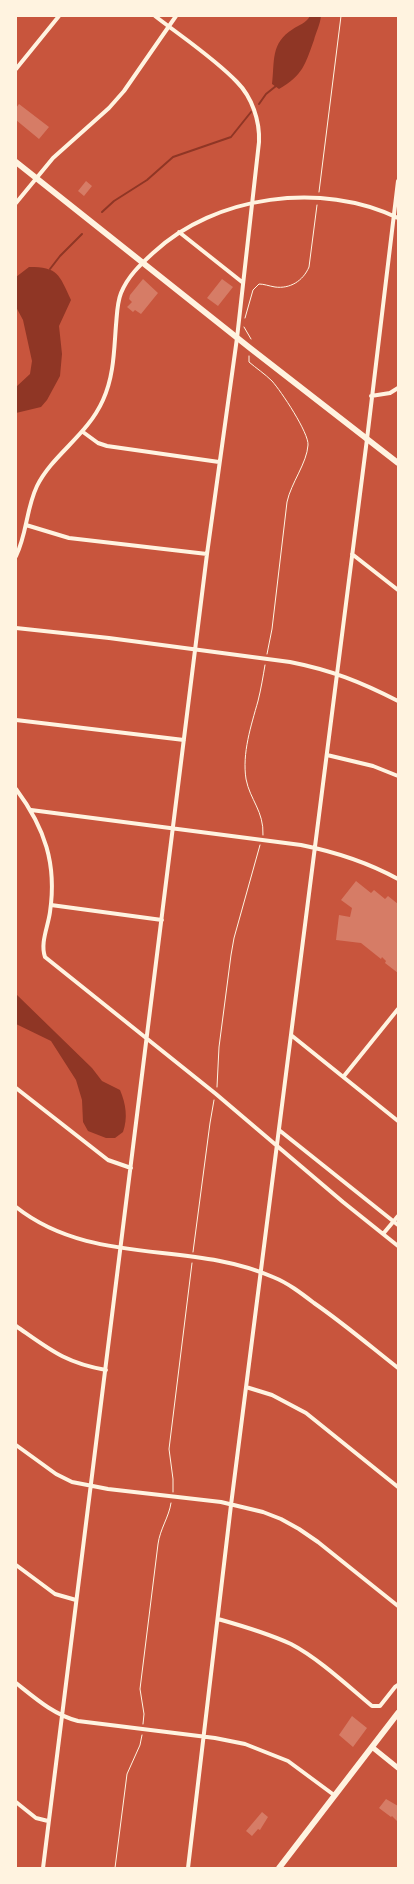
<!DOCTYPE html>
<style>
body{margin:0}
#map{position:relative;width:414px;height:1884px;overflow:hidden;background:#c8553d;font-family:"IBM Plex Serif",serif}
canvas{display:block}
.frame{position:absolute;inset:0;border:17px solid #fff3e0;pointer-events:none}
</style>
<div id="map">
<canvas width="414" height="1884"></canvas>
<div class="frame"></div>
</div>
<script>
const context = document.querySelector('canvas').getContext('2d');
context.lineJoin = 'round';
function paint(path, color) {
  context.fillStyle = color;
  context.fill(path, 'evenodd');
}
function stroke(path, color, width, dash) {
  context.strokeStyle = color;
  context.lineWidth = width;
  context.lineCap = dash ? 'butt' : 'round';
  context.setLineDash(dash || []);
  context.stroke(path);
}
const water = new Path2D(`
 M310,16H321C320,25 316,32 314,40C305,65 303,75 279,89L272,84C275,62 270,43 293,29C299,25 306,23 310,16Z
 M29,267C58,267 59,274 71,300L59,326L62,354L60,376L47,400L41,407L16,413V387L30,374L32,361L23,320L16,307V277Z
 M16,994L92,1068L102,1081L120,1090C126,1104 128,1118 123,1132L115,1138H106L88,1131L83,1122L82,1100L76,1080L51,1041L16,1024Z`);
const stream = new Path2D(`
 M259,104L266,94L276,86
 M102,212L114,201L147,180L173,157L231,137L251,112
 M50,269L60,256L82,234`);
const building = new Path2D(`
 M19,104L49,127L39,139L16,120V108Z
 M86,181L92,186L84,196L78,191Z
 M143,279L158,293L141,314L135,310L133,312L127,307L132,302L129,299L130,295Z
 M222,279L233,287L218,306L207,298Z
 M356,881L371,893L374,890L385,899L388,896L398,904V973L385,963L386,961L382,957L381,959L361,943L336,940L339,915L350,917L352,908L341,900Z
 M352,1716L367,1728L353,1747L339,1735Z
 M386,1799L398,1806V1822L392,1816L391,1817L379,1808Z
 M262,1812L268,1817L260,1830L258,1829L252,1836L246,1831Z`);
const path = new Path2D(`
 M319,192L341,16
 M245,318L253,290L259,284C264,284 269,286 275,287C290,289 303,281 309,267L317,205
 M244,327L251,339
 M249,356V362C256,368 265,374 272,381C281,391 309,433 308,445C307,463 291,483 287,502L272,629L267,654
 M263,835C264,811 250,800 246,779C242,753 251,726 258,701C261,689 263,677 265,665
 M217,1087L219,1047L231,955L234,938L260,845
 M193,1252L210,1123L214,1100
 M173,1492V1479L169,1449L192,1263
 M143,1724L144,1714L140,1689L158,1544C160,1529 169,1517 171,1503
 M115,1868L127,1774L140,1745L142,1735`);
const minor = new Path2D(`
 M16,69L59,16
 M16,203L53,158L109,108L124,91L176,16
 M179,232L242,282
 M371,396L390,393L398,388
 M83,432L98,443L107,446L219,462
 M26,525L69,538L207,554
 M352,554L398,590
 M16,556C27,534 26,509 37,486C53,454 87,436 103,400C114,376 114,350 116,325C117,315 117,303 121,293C128,276 140,265 153,253C215,195 322,181 398,218
 M16,628L109,638L290,662C331,670 361,682 398,701
 M16,720L184,740
 M327,755L373,766L398,776
 M16,789C45,828 57,864 50,912C48,927 40,943 45,957L216,1094L343,1202L398,1246
 M31,810L301,845C336,852 367,862 398,879
 M51,905L162,920
 M291,1035L398,1121
 M344,1076L398,1009
 M16,1088L108,1160L131,1168
 M279,1130L398,1225
 M16,1207C92,1267 190,1240 273,1277C288,1283 301,1293 314,1303C343,1323 370,1346 398,1368
 M383,1234L398,1216
 M16,1326C49,1349 65,1363 106,1370
 M246,1387L272,1395L306,1413L398,1487
 M16,1445L56,1474L72,1482L108,1489L221,1502L263,1512L281,1519L299,1529L318,1542L398,1606
 M16,1565L55,1594L76,1600
 M218,1619C243,1626 267,1633 291,1644C318,1658 348,1686 372,1706H380L395,1687L398,1685
 M16,1683C35,1698 54,1715 78,1721L215,1738L245,1744L288,1761L334,1795
 M16,1802L36,1818L48,1821
 M43,1868L207,554L237,338L259,142C260,121 252,97 237,82C214,58 182,37 155,16
 M188,1868L231,1505L367,439L398,181`);
const tertiary = new Path2D(`
 M372,1747L398,1768`);
const secondary = new Path2D(`
 M16,162L250,348L398,463
 M279,1868L398,1713`);
paint(water, '#8f3625');
stroke(stream, '#8f3625', 2);
paint(building, '#d67c66');
stroke(path, '#fff3e0', 1);
stroke(minor, '#fff3e0', 4);
stroke(tertiary, '#fff3e0', 5);
stroke(secondary, '#fff3e0', 6);
</script>
